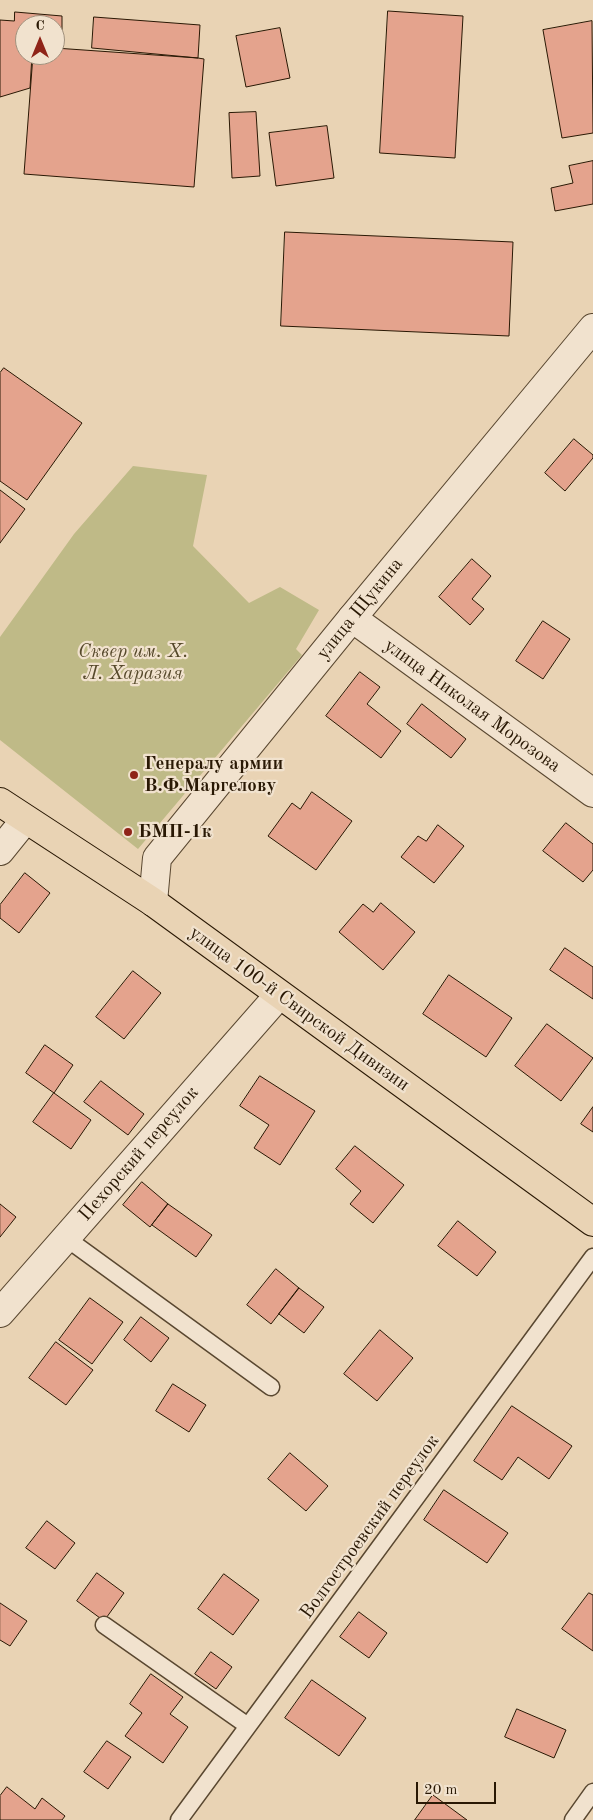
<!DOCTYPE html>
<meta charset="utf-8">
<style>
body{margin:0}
#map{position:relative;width:593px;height:1820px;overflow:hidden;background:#e9d3b4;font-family:"Old Standard TT",serif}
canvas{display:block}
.north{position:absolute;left:15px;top:15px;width:50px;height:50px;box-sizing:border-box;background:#f1e2ce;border:1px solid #a1917d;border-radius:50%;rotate:0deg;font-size:14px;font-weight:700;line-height:20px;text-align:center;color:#291804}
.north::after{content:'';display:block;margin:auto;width:18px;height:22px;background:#8f2418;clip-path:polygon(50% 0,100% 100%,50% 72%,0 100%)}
.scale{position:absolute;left:416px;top:1782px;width:80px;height:22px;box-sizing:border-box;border:2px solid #291804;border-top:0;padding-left:6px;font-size:15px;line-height:18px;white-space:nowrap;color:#291804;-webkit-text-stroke:4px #f1e2ce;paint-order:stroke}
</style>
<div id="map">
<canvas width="593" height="1820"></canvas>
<div class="north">С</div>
<div class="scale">20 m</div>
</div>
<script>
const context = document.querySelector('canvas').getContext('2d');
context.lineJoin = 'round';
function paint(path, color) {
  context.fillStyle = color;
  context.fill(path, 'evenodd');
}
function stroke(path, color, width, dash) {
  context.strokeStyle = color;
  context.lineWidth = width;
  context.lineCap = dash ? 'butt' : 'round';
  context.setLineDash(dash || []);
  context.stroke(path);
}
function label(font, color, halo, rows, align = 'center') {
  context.font = font + ' "Old Standard TT",serif';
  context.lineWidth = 4.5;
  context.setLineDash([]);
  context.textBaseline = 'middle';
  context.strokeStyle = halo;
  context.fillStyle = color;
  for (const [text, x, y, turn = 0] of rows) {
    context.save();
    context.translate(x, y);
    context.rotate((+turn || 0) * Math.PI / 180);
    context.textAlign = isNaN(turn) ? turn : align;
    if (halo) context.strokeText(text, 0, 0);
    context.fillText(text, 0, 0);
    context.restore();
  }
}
const green = new Path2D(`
 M133,466L207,475L193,546L249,603L280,587L319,610L296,649L302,655L138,849L0,740V637L74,534Z`);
const building = new Path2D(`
 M388,11L463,16L455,158L380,153Z
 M15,12L62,16V46H55V25H25V55H32L30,88L0,97V20L14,21Z
 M94,17L200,25L198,58L92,48Z
 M592,21L593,133L562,138L543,30Z
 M280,28L290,78L246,87L236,36Z
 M55,48L198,58L204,59L194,187L24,174L33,55H55Z
 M256,112L260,176L232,178L229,113Z
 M327,126L334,178L276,186L269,133Z
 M593,161V204L555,211L551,188L573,183L569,166Z
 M285,232L513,242L509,336L281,326Z
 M4,368L82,423L27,500L0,481V373Z
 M574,439L593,455V458L565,491L545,473Z
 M0,490L25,509L0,543Z
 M472,559L491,576L472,599L484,609L470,625L439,597Z
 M543,621L570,639L543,679L516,661Z
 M360,672L380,687L367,704L401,731L381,758L326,716Z
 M422,704L466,739L451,758L407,724Z
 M312,792L352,821L316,870L268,836L292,803L300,809Z
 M566,823L593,844V870L583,882L543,851Z
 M438,825L464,846L434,883L401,857L418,836L426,841Z
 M25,873L50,893L19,933L0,918V905Z
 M381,903L415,932L383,970L339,932L363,904L373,912Z
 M565,948L593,967V999L550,970Z
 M133,971L161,993L124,1039L96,1017Z
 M449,975L512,1018L486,1057L423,1014Z
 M547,1024L593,1058L561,1101L515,1066Z
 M45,1045L73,1065L54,1093L26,1073Z
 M260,1076L315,1111L280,1165L254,1148L269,1125L240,1106Z
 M101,1081L144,1114L128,1135L84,1102Z
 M54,1093L91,1120L71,1149L33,1122Z
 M593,1107V1132L581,1124Z
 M355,1146L404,1185L373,1223L350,1204L361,1191L336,1169Z
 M142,1182L168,1204L150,1227L123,1205Z
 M0,1204L16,1217L0,1237Z
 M168,1204L212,1235L196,1257L152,1225Z
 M458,1221L496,1252L477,1276L438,1246Z
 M276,1269L299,1288L271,1324L247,1305Z
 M299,1288L324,1307L304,1333L279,1314Z
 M90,1298L123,1322L92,1364L59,1340Z
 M141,1317L169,1338L151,1362L124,1340Z
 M380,1330L413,1358L377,1401L344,1374Z
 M56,1342L93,1370L66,1405L29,1378Z
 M173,1384L206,1405L189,1432L156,1411Z
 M512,1406L572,1446L549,1479L518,1457L502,1480L474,1461Z
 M290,1453L328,1486L306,1511L268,1479Z
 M444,1490L508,1533L487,1563L424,1520Z
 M47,1521L75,1543L55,1569L26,1548Z
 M97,1573L124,1593L104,1621L77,1601Z
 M224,1574L259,1600L233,1635L198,1609Z
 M589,1593L593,1595V1651L562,1629Z
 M0,1603L27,1621L10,1646L0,1640Z
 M359,1612L387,1633L369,1658L340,1637Z
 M211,1652L232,1667L216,1689L195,1674Z
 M151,1674L183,1697L170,1714L188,1727L163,1763L125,1736L142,1713L130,1704Z
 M312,1680L366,1718L339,1756L285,1718Z
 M517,1709L566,1730L554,1758L505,1737Z
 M107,1741L131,1757L108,1789L84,1772Z
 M7,1787L35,1809L42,1798L65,1816L62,1820H0V1796Z
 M433,1795L467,1820H415Z`);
const service = new Path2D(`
 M66,1238L271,1387
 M104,1625L248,1726
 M179,1820L593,1257
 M573,1820L593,1792`);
const minor = new Path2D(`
 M352,618L593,793
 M0,851L25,820
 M0,1313L279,995`);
const tertiary = new Path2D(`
 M153,902L157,858L352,618L593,328`);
const primary = new Path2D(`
 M0,802L153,902L593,1222`);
const markers = [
 [134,775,5,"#8f2418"],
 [128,832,5,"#8f2418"]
];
const streetNames = [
 ["улица Щукина",360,609,-51],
 ["улица Николая Морозова",472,706,36],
 ["улица 100-й Свирской Дивизии",299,1009,36],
 ["Пехорский переулок",139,1154,-49],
 ["Волгостроевский переулок",370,1527,-54]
];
const parkNames = [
 ["Сквер им. Х.",133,652],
 ["Л. Харазия",133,674]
];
const poiNames = [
 ["Генералу армии",144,764],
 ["В.Ф.Маргелову",144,786],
 ["БМП-1к",138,832]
];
paint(green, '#bfba87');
paint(building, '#e4a38d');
stroke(building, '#291804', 1);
stroke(service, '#594730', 19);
stroke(minor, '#594730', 30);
stroke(tertiary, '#594730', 30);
stroke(primary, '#291804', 30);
stroke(service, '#f1e2ce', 16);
stroke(minor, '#f1e2ce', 28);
stroke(tertiary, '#f1e2ce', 28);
stroke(primary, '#e9d3b4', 28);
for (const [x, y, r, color] of markers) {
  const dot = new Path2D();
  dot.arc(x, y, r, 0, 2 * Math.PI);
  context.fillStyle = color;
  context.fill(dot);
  stroke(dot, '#f1e2ce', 2);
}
label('19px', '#291804', '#f1e2ce', streetNames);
label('italic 19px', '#56492b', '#f1e2ce', parkNames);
label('bold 19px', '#291804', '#f1e2ce', poiNames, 'left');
</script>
